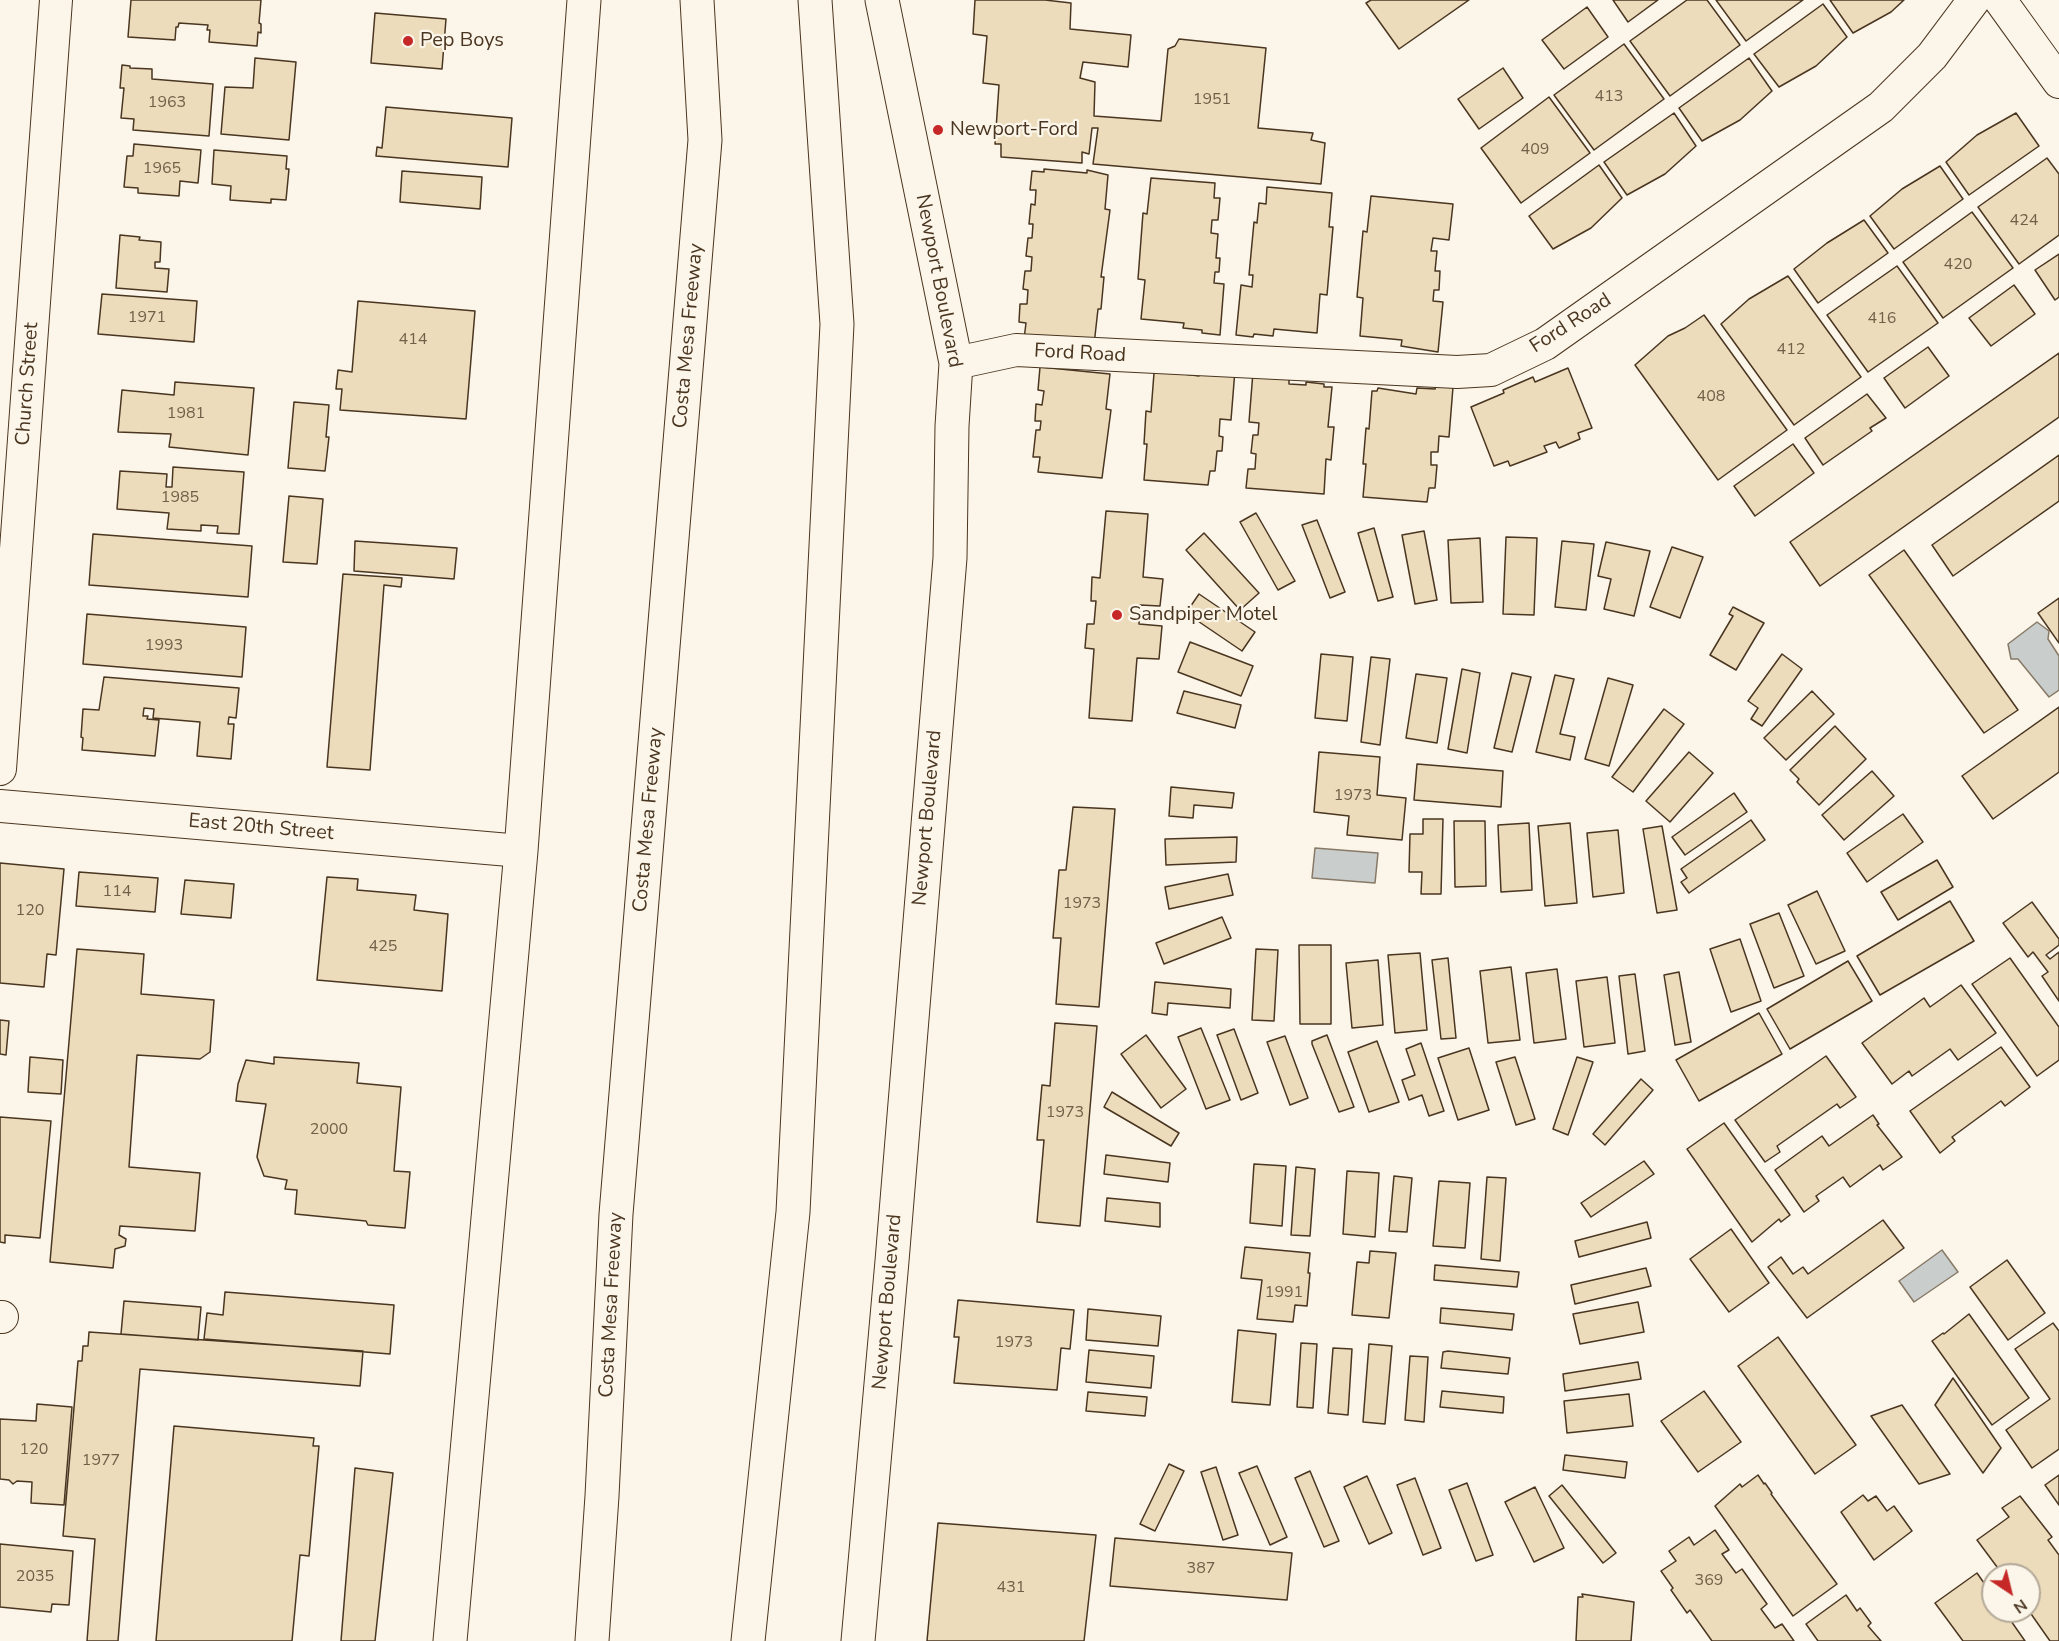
<!DOCTYPE html>
<style>
body{margin:0}
#map{position:relative;width:2059px;height:1641px;overflow:hidden;background:#fbf6e9;font-family:"Nunito Sans",sans-serif}
canvas{display:block}
.north{position:absolute;left:1981px;top:1563px;width:60px;height:60px;box-sizing:border-box;background:#fbf6e9;border:2px solid #b4a999;border-radius:50%;rotate:145deg;font-size:16px;font-weight:700;line-height:24px;text-align:center;color:#4a3520}
.north::after{content:'';display:block;margin:auto;width:21px;height:27px;background:#c62828;clip-path:polygon(50% 0,100% 100%,50% 72%,0 100%)}
</style>
<div id="map">
<canvas width="2059" height="1641"></canvas>
<div class="north">N</div>
</div>
<script>
const context = document.querySelector('canvas').getContext('2d');
context.lineJoin = 'round';
function paint(path, color) {
  context.fillStyle = color;
  context.fill(path, 'evenodd');
}
function stroke(path, color, width, dash) {
  context.strokeStyle = color;
  context.lineWidth = width;
  context.lineCap = dash ? 'butt' : 'round';
  context.setLineDash(dash || []);
  context.stroke(path);
}
function label(font, color, halo, rows, align = 'center') {
  context.font = font + ' "Nunito Sans",sans-serif';
  context.lineWidth = 4.5;
  context.setLineDash([]);
  context.textBaseline = 'middle';
  context.strokeStyle = halo;
  context.fillStyle = color;
  for (const [text, x, y, turn = 0] of rows) {
    context.save();
    context.translate(x, y);
    context.rotate((+turn || 0) * Math.PI / 180);
    context.textAlign = isNaN(turn) ? turn : align;
    if (halo) context.strokeText(text, 0, 0);
    context.fillText(text, 0, 0);
    context.restore();
  }
}
const water = new Path2D(`
 M2037,622L2049,631L2048,639L2059,656V690L2049,697L2018,659H2011L2008,644Z
 M1315,848L1378,853L1375,883L1312,878Z
 M1942,1250L1958,1272L1914,1302L1899,1281Z`);
const building = new Path2D(`
 M131,0H261L259,23L261,24V33L258,32L257,46L209,42L210,30H207L208,25L179,23L178,27H176L175,40L128,37Z
 M975,0H1045L1071,3L1070,29L1131,35L1128,67L1083,62L1080,78L1095,82L1094,116L1161,121L1168,49L1175,46L1179,39L1266,48L1258,128L1313,133L1311,140L1325,143L1321,184L1093,164L1098,128H1092L1089,154L1082,152V163L1001,157V144H995L999,85L983,83L987,36L973,34Z
 M1371,0H1469L1399,49L1366,3Z
 M1613,0H1658L1628,22Z
 M1687,0H1707L1740,45L1670,96L1630,41Z
 M1716,0H1803L1746,41Z
 M1830,0H1904L1891,12L1853,33Z
 M1823,4L1847,37L1816,66L1779,87L1754,54Z
 M1587,7L1608,37L1564,69L1542,40Z
 M375,13L446,19L442,69L371,63Z
 M1624,44L1664,99L1594,150L1554,95Z
 M255,58L296,62L289,140L221,134L225,87L253,88Z
 M1749,58L1772,91L1740,120L1702,141L1679,108Z
 M122,65L130,66V68L152,69V79L213,84L209,136L133,130L134,119L121,118L124,88H120Z
 M1503,68L1523,98L1479,129L1458,99Z
 M1549,97L1590,153L1521,203L1481,148Z
 M386,107L512,118L508,167L376,156L377,147L382,148Z
 M1674,113L1696,146L1665,174L1627,195L1604,162Z
 M2016,113L2039,146L1969,195L1946,162L1977,135Z
 M134,144L201,150L198,183L180,181L179,196L138,193V188L124,187L127,156H133Z
 M214,150L287,156L286,169H289L286,200L271,199V203L230,200L231,186L212,184Z
 M2047,158L2059,174V235L2019,264L1978,207Z
 M1599,165L1622,198L1591,228L1553,249L1529,216Z
 M1940,166L1963,199L1894,249L1870,216L1902,189Z
 M1044,169L1087,173V170L1108,175L1105,209L1110,210L1101,277H1104L1101,309H1098L1094,345L1024,339L1026,323L1019,322L1020,304H1027L1028,290L1023,289L1025,271H1031L1032,257L1026,256L1028,238H1032L1033,224H1029L1031,204L1035,205L1036,190H1030L1032,171L1044,172Z
 M402,171L482,177L480,209L400,202Z
 M1151,178L1215,183L1214,198H1220L1218,220H1212L1211,233L1218,234L1216,258H1220L1219,272H1215L1214,283L1224,284L1220,335L1202,333V330L1183,328L1184,323L1141,319L1145,280L1138,279L1143,213L1147,214Z
 M1267,187L1332,193L1329,227H1333L1327,295L1320,294L1317,333L1274,329L1273,336L1254,334L1253,337L1236,335L1241,285L1252,287L1253,275H1249L1254,222L1257,223L1259,203L1266,204Z
 M1371,196L1453,204L1449,240L1433,238L1431,251H1437L1435,271H1440L1439,290H1434L1433,301L1443,302L1438,352L1401,346L1402,340L1360,336L1363,298L1357,297L1363,231L1367,232Z
 M1972,212L2013,268L1943,318L1903,262Z
 M1864,220L1888,253L1818,303L1794,269L1827,243Z
 M120,235L140,237L139,240L161,242L160,262H155V268L169,269L167,292L116,288Z
 M2059,254V297L2055,300L2035,270Z
 M1897,266L1938,323L1868,372L1827,315Z
 M1788,276L1861,377L1794,425L1721,324L1749,299Z
 M2014,285L2035,314L1991,346L1969,318Z
 M102,294L197,301L194,342L98,334Z
 M358,301L475,311L466,419L340,410L342,389H336L338,370L352,372Z
 M1704,315L1787,430L1718,480L1635,365L1668,336L1685,328Z
 M1928,347L1949,376L1905,408L1884,378Z
 M2059,353V417L1820,586L1790,542Z
 M1040,367L1110,374L1106,409L1111,410L1102,478L1038,472L1040,457H1033L1036,430H1040L1041,421H1035L1036,404L1042,405L1044,391L1038,390Z
 M1568,368L1592,428L1578,433L1580,439L1559,448L1556,442L1544,446L1547,452L1510,466L1508,461L1494,466L1471,407L1504,393L1503,390L1533,377L1535,382Z
 M1199,370H1235L1231,420L1220,419L1219,436L1223,437L1222,451H1217L1215,471H1210L1208,485L1144,480L1147,444H1144L1146,411L1151,412L1154,373H1160L1161,371L1199,376Z
 M1253,372L1289,377V384L1306,385V382L1324,384V387H1332L1328,427H1334L1331,460L1326,459L1324,494L1246,488L1248,469H1255L1256,454L1251,453L1253,435H1258L1259,423L1249,422Z
 M175,382L254,388L248,455L169,447L171,434L118,432L122,390L174,395Z
 M1436,386L1453,387L1449,437L1439,436L1438,452H1431V465H1437L1435,488H1429L1427,502L1363,497L1366,464H1363L1366,428L1369,429L1372,391H1377L1378,388L1416,394L1417,388L1435,389Z
 M1867,394L1886,418L1870,428L1872,431L1823,465L1805,438Z
 M294,402L329,405L326,437H329L325,471L288,468Z
 M1793,444L1814,473L1755,516L1734,486Z
 M2059,455V501L1953,576L1932,545Z
 M173,467L244,472L239,534L217,533L218,526L201,525V531L167,529L169,513L117,509L120,471L167,474L166,487H172Z
 M289,496L323,499L317,564L283,562Z
 M1106,511L1148,514L1143,577L1163,579L1160,606L1140,605L1139,624L1162,626L1159,659L1137,658L1132,721L1089,718L1094,649L1085,648L1087,624H1094L1096,601H1091L1092,577L1100,578Z
 M1256,513L1295,581L1278,590L1240,522Z
 M1317,520L1345,592L1330,598L1302,525Z
 M1374,528L1393,597L1378,601L1358,533Z
 M1424,531L1437,600L1415,604L1402,535Z
 M1204,533L1259,593L1240,610L1186,550Z
 M93,534L252,546L248,597L89,585Z
 M1506,537L1537,538L1534,615L1503,614Z
 M1480,538L1483,602L1451,603L1448,540Z
 M355,541L457,548L454,579L354,571Z
 M1562,541L1594,544L1586,610L1555,607Z
 M1606,542L1650,551L1634,616L1604,609L1611,579L1598,576Z
 M1672,547L1703,557L1680,618L1650,607Z
 M1904,550L2018,710L1984,733L1869,575Z
 M343,574L402,578L401,587L384,585L370,770L327,767Z
 M1199,594L1255,632L1242,651L1186,613Z
 M2059,598V643L2038,613Z
 M1733,607L1764,623L1736,670L1710,655L1733,616L1729,614Z
 M87,614L246,627L242,677L83,664Z
 M1190,642L1253,666L1241,696L1178,672Z
 M1321,654L1353,657L1347,721L1315,718Z
 M1782,654L1802,669L1762,726L1751,719L1758,708L1748,701Z
 M1371,657L1390,659L1380,745L1361,742Z
 M1462,669L1480,673L1467,753L1448,749Z
 M1512,673L1531,677L1512,752L1494,748Z
 M1416,674L1447,678L1437,743L1406,738Z
 M1555,675L1574,679L1560,734L1575,737L1570,760L1536,752Z
 M104,677L239,688L236,718L229,717L228,724H234L231,759L197,756L200,722L153,718L154,709L144,708L143,716H148L147,719L159,720L155,756L82,750L83,738L81,737L83,709L99,710Z
 M1608,678L1633,685L1609,766L1585,759Z
 M1184,691L1241,705L1235,728L1177,713Z
 M1812,691L1834,714L1786,760L1764,738Z
 M2059,707V772L1993,819L1962,776Z
 M1664,709L1684,724L1633,792L1612,777Z
 M1835,726L1866,759L1819,805L1797,782L1799,779L1790,770Z
 M1319,752L1380,757L1377,795L1406,798L1402,840L1347,835L1349,816L1314,812Z
 M1689,752L1713,773L1670,822L1646,801Z
 M1417,764L1503,771L1501,807L1414,800Z
 M1872,771L1894,796L1844,840L1822,815Z
 M1171,787L1234,793L1232,808L1194,805L1193,818L1169,816Z
 M1734,793L1747,812L1685,855L1672,837Z
 M1073,807L1115,809L1099,1007L1056,1004L1061,938H1053L1059,870H1066Z
 M1903,814L1923,842L1867,882L1847,853Z
 M1423,819H1443L1441,894H1421L1422,872H1409L1410,834H1423Z
 M1751,820L1765,840L1689,893L1681,882L1687,878L1681,869Z
 M1454,821H1485L1486,886L1455,887Z
 M1529,823L1532,890L1501,892L1498,825Z
 M1570,823L1577,903L1545,906L1538,826Z
 M1662,826L1677,910L1657,913L1643,829Z
 M1618,830L1624,893L1593,897L1587,833Z
 M1237,837L1236,862L1166,865L1165,839Z
 M1937,860L1953,887L1898,920L1881,892Z
 M0,863L64,869L56,955L47,954L44,987L0,983Z
 M79,872L158,878L155,912L76,906Z
 M1228,874L1233,895L1169,909L1165,887Z
 M327,877L358,879L357,890L416,895L414,910L448,914L442,991L317,980Z
 M185,880L234,884L231,918L181,914Z
 M1817,891L1845,951L1816,964L1788,905Z
 M1950,901L1974,941L1880,995L1857,956Z
 M2032,902L2059,939V945L2046,955L2050,959L2059,952V1001L2042,976L2048,972L2033,952L2028,957L2003,923Z
 M1779,913L1804,976L1774,988L1750,924Z
 M1222,917L1231,938L1164,964L1156,943Z
 M1740,939L1761,1001L1731,1012L1710,949Z
 M1299,945H1331V1024H1300Z
 M77,949L144,954L141,994L214,1000L210,1052L200,1059L137,1055L129,1167L200,1173L195,1231L120,1226L119,1235L126,1239L125,1246L115,1249L113,1268L50,1262Z
 M1256,949L1278,950L1274,1021L1252,1020Z
 M1420,953L1427,1030L1395,1033L1388,955Z
 M1448,958L1456,1038L1441,1039L1432,960Z
 M2010,958L2059,1027V1060L2037,1076L1972,984Z
 M1378,960L1383,1025L1352,1028L1346,963Z
 M1848,961L1872,1001L1790,1049L1767,1009Z
 M1511,967L1520,1040L1488,1043L1480,971Z
 M1557,969L1566,1039L1534,1043L1526,973Z
 M1679,972L1691,1042L1675,1045L1664,975Z
 M1635,974L1645,1051L1628,1054L1619,976Z
 M1607,977L1615,1043L1584,1047L1576,981Z
 M1155,982L1231,989L1230,1008L1168,1003L1167,1015L1152,1013Z
 M1961,985L1996,1033L1958,1060L1950,1049L1912,1076L1909,1071L1892,1084L1862,1043L1924,998L1930,1007Z
 M1759,1013L1782,1054L1699,1101L1676,1060Z
 M0,1020L9,1021L6,1055L0,1054Z
 M1055,1023L1097,1026L1080,1226L1037,1222L1044,1140H1037L1042,1085L1050,1086Z
 M1201,1028L1230,1100L1206,1109L1178,1037Z
 M1234,1029L1258,1093L1241,1100L1217,1035Z
 M1146,1035L1186,1089L1161,1108L1121,1054Z
 M1327,1035L1354,1107L1339,1112L1312,1044V1041Z
 M1285,1036L1308,1098L1290,1105L1267,1042Z
 M1377,1041L1399,1102L1369,1112L1348,1052Z
 M1421,1043L1444,1111L1429,1116L1422,1095L1409,1100L1402,1080L1415,1075L1406,1049Z
 M2001,1047L2030,1087L2005,1106L2001,1101L1952,1137L1955,1141L1940,1153L1910,1111Z
 M1469,1048L1489,1110L1458,1120L1438,1058Z
 M1826,1056L1856,1097L1840,1108L1837,1104L1777,1146L1780,1152L1765,1162L1735,1120Z
 M30,1057L63,1060L61,1094L28,1092Z
 M274,1057L359,1063L357,1083L401,1087L394,1171L410,1172L405,1228L368,1225L366,1221L295,1214L297,1190L285,1189L287,1180L264,1176L257,1157L266,1104L236,1101L238,1084L246,1060L274,1064Z
 M1515,1057L1535,1119L1516,1125L1496,1062Z
 M1577,1057L1593,1062L1568,1135L1553,1129Z
 M1641,1079L1653,1090L1605,1145L1593,1134Z
 M1112,1092L1179,1133L1171,1146L1104,1107Z
 M1873,1115L1879,1124L1877,1125L1902,1157L1883,1170L1880,1165L1850,1187L1843,1177L1816,1196L1819,1201L1804,1212L1775,1170L1822,1136L1829,1146Z
 M0,1117L51,1121L40,1238L5,1235V1243L0,1242Z
 M1724,1123L1790,1215L1781,1222L1779,1219L1752,1242L1687,1149Z
 M1106,1155L1170,1163L1168,1182L1104,1174Z
 M1644,1161L1654,1174L1591,1217L1581,1203Z
 M1254,1164L1286,1166L1282,1226L1250,1223Z
 M1296,1167L1315,1169L1310,1236L1291,1235Z
 M1347,1171L1379,1173L1375,1237L1343,1234Z
 M1394,1176L1412,1178L1407,1232L1389,1231Z
 M1487,1177L1506,1178L1500,1261L1481,1259Z
 M1439,1181L1470,1183L1465,1248L1433,1246Z
 M1107,1198L1160,1203V1227L1105,1221Z
 M1883,1220L1904,1248L1807,1318L1768,1267L1781,1257L1793,1274L1803,1267L1808,1274Z
 M1647,1222L1651,1238L1579,1257L1575,1241Z
 M1731,1229L1769,1283L1729,1312L1690,1259Z
 M1245,1247L1310,1253L1308,1273H1310L1307,1306L1295,1305L1293,1322L1257,1319L1262,1280L1241,1278Z
 M1370,1251L1396,1253L1389,1318L1352,1315L1357,1262L1369,1263Z
 M2007,1260L2045,1313L2008,1340L1970,1287Z
 M1435,1265L1519,1272L1517,1287L1434,1280Z
 M1646,1268L1651,1286L1575,1304L1571,1285Z
 M225,1292L394,1305L390,1354L204,1339L207,1313L223,1315Z
 M958,1300L1074,1310L1070,1349L1061,1348L1057,1390L954,1383L959,1337H954Z
 M124,1301L201,1307L198,1340L121,1334Z
 M1638,1302L1644,1332L1580,1344L1573,1314Z
 M1441,1308L1514,1314L1512,1330L1440,1323Z
 M1088,1309L1161,1316L1158,1346L1086,1340Z
 M1969,1314L2029,1398L1992,1425L1932,1341L1943,1333L1944,1334Z
 M2053,1323L2059,1331V1449L2032,1468L2006,1430L2050,1399L2015,1349Z
 M1238,1330L1276,1334L1270,1405L1232,1402Z
 M89,1332L363,1351L360,1386L140,1369L118,1641H87L95,1539L63,1536L78,1361H82L83,1346H88Z
 M1778,1337L1856,1445L1815,1474L1738,1366Z
 M1301,1343L1317,1344L1313,1408L1297,1407Z
 M1369,1344L1392,1346L1385,1424L1363,1422Z
 M1333,1348L1352,1349L1348,1415L1328,1413Z
 M1089,1350L1154,1356L1151,1388L1086,1382Z
 M1448,1351L1510,1358L1508,1374L1441,1368L1443,1352Z
 M1410,1356L1428,1357L1424,1422L1405,1420Z
 M1638,1362L1641,1379L1565,1391L1563,1374Z
 M1953,1378L2001,1448L1983,1473L1935,1405Z
 M1442,1391L1504,1397L1503,1413L1440,1407Z
 M1704,1391L1741,1442L1698,1472L1661,1421Z
 M1088,1392L1147,1397L1145,1416L1086,1411Z
 M1629,1394L1633,1426L1567,1433L1564,1401Z
 M37,1404L72,1407L64,1505L31,1503L32,1482L17,1481L13,1484L9,1480L0,1479V1419L36,1421Z
 M1902,1405L1950,1474L1919,1484L1871,1416Z
 M174,1426L314,1438L313,1446H319L309,1556L300,1555L292,1641H156Z
 M1565,1455L1627,1462L1625,1478L1563,1470Z
 M1169,1464L1184,1471L1155,1531L1140,1524Z
 M1257,1466L1287,1537L1270,1545L1239,1473Z
 M1216,1467L1238,1535L1223,1540L1201,1472Z
 M355,1468L393,1473L375,1641H341Z
 M1310,1471L1339,1541L1324,1547L1295,1478Z
 M1758,1475L1764,1484L1765,1483L1772,1493L1771,1494L1837,1584L1793,1616L1715,1506L1740,1484L1742,1487Z
 M2059,1475V1505L2045,1485Z
 M1367,1476L1392,1533L1369,1544L1344,1487Z
 M1415,1478L1441,1548L1423,1555L1397,1485Z
 M1467,1483L1493,1555L1476,1561L1449,1490Z
 M1562,1485L1616,1553L1603,1563L1549,1496Z
 M1535,1487L1564,1548L1534,1562L1505,1502Z
 M1863,1495L1868,1501L1876,1496L1887,1511L1894,1506L1912,1531L1874,1560L1841,1512Z
 M2020,1496L2052,1537L2048,1540L2059,1555V1641H2050L2029,1611V1575H2003L1977,1540L2009,1517L2002,1508Z
 M938,1523L1096,1535L1084,1641H927Z
 M1715,1530L1729,1550L1722,1554L1736,1573L1742,1569L1767,1604L1761,1609L1775,1628L1782,1624L1794,1641H1712L1690,1610L1687,1613L1671,1590L1673,1588L1661,1571L1676,1561L1669,1551L1689,1537L1694,1545Z
 M1115,1538L1292,1553L1287,1600L1110,1586Z
 M0,1544L73,1551L69,1605L52,1604L51,1612L0,1607Z
 M1977,1573L1993,1596V1611H2004L2025,1641H1963L1935,1603Z
 M1582,1594L1634,1602L1631,1641H1576L1578,1597H1583Z
 M1846,1595L1857,1611L1860,1608L1871,1623L1868,1626L1881,1641H1818L1806,1624Z`);
const minor = new Path2D(`
 M2000,0L2059,82
 M956,363L1016,350L1457,372L1491,370L1545,344L1881,107L1932,56L1974,0
 M0,769L56,0
 M0,806L521,851
 M0,1317H2`);
const secondary = new Path2D(`
 M450,1641L521,851L584,0
 M858,1641L892,1261L950,558L952,426L956,363L882,0`);
const motorway = new Path2D(`
 M592,1641L602,1496L616,1214L705,140L697,0
 M748,1641L793,1212L837,324L815,0`);
const markers = [
 [408,41,6,"#c62828"],
 [938,130,6,"#c62828"],
 [1117,615,6,"#c62828"]
];
const numberNames = [
 ["413",1609,97],
 ["1951",1212,100],
 ["1963",167,103],
 ["409",1535,150],
 ["1965",162,169],
 ["424",2024,221],
 ["420",1958,265],
 ["1971",147,318],
 ["416",1882,319],
 ["414",413,340],
 ["412",1791,350],
 ["408",1711,397],
 ["1981",186,414],
 ["1985",180,498],
 ["1993",164,646],
 ["1973",1353,796],
 ["114",117,892],
 ["1973",1082,904],
 ["120",30,911],
 ["425",383,947],
 ["1973",1065,1113],
 ["2000",329,1130],
 ["1991",1284,1293],
 ["1973",1014,1343],
 ["120",34,1450],
 ["1977",101,1461],
 ["387",1201,1569],
 ["2035",35,1577],
 ["369",1709,1581],
 ["431",1011,1588]
];
const poiNames = [
 ["Pep Boys",420,41],
 ["Newport-Ford",950,130],
 ["Sandpiper Motel",1129,615]
];
const streetNames = [
 ["Newport Boulevard",938,281,79],
 ["Ford Road",1571,324,-33],
 ["Costa Mesa Freeway",689,336,-85],
 ["Ford Road",1080,354,3],
 ["Church Street",28,384,-86],
 ["Newport Boulevard",928,818,-85],
 ["Costa Mesa Freeway",649,820,-85],
 ["East 20th Street",261,828,5],
 ["Newport Boulevard",888,1302,-85],
 ["Costa Mesa Freeway",612,1305,-87]
];
paint(water, '#c9cecd');
stroke(water, '#887966', 1.5);
paint(building, '#ecdcbc');
stroke(building, '#4a3520', 1.5);
stroke(minor, '#4a3520', 34);
stroke(secondary, '#4a3520', 35);
stroke(motorway, '#4a3520', 35);
stroke(minor, '#fbf6e9', 32);
stroke(secondary, '#fbf6e9', 33);
stroke(motorway, '#fbf6e9', 33);
for (const [x, y, r, color] of markers) {
  const dot = new Path2D();
  dot.arc(x, y, r, 0, 2 * Math.PI);
  context.fillStyle = color;
  context.fill(dot);
  stroke(dot, '#fbf6e9', 2);
}
label('16px', '#725f47', null, numberNames);
label('20px', '#4a3520', '#fbf6e9', poiNames, 'left');
label('20px', '#4a3520', '#fbf6e9', streetNames);
</script>
